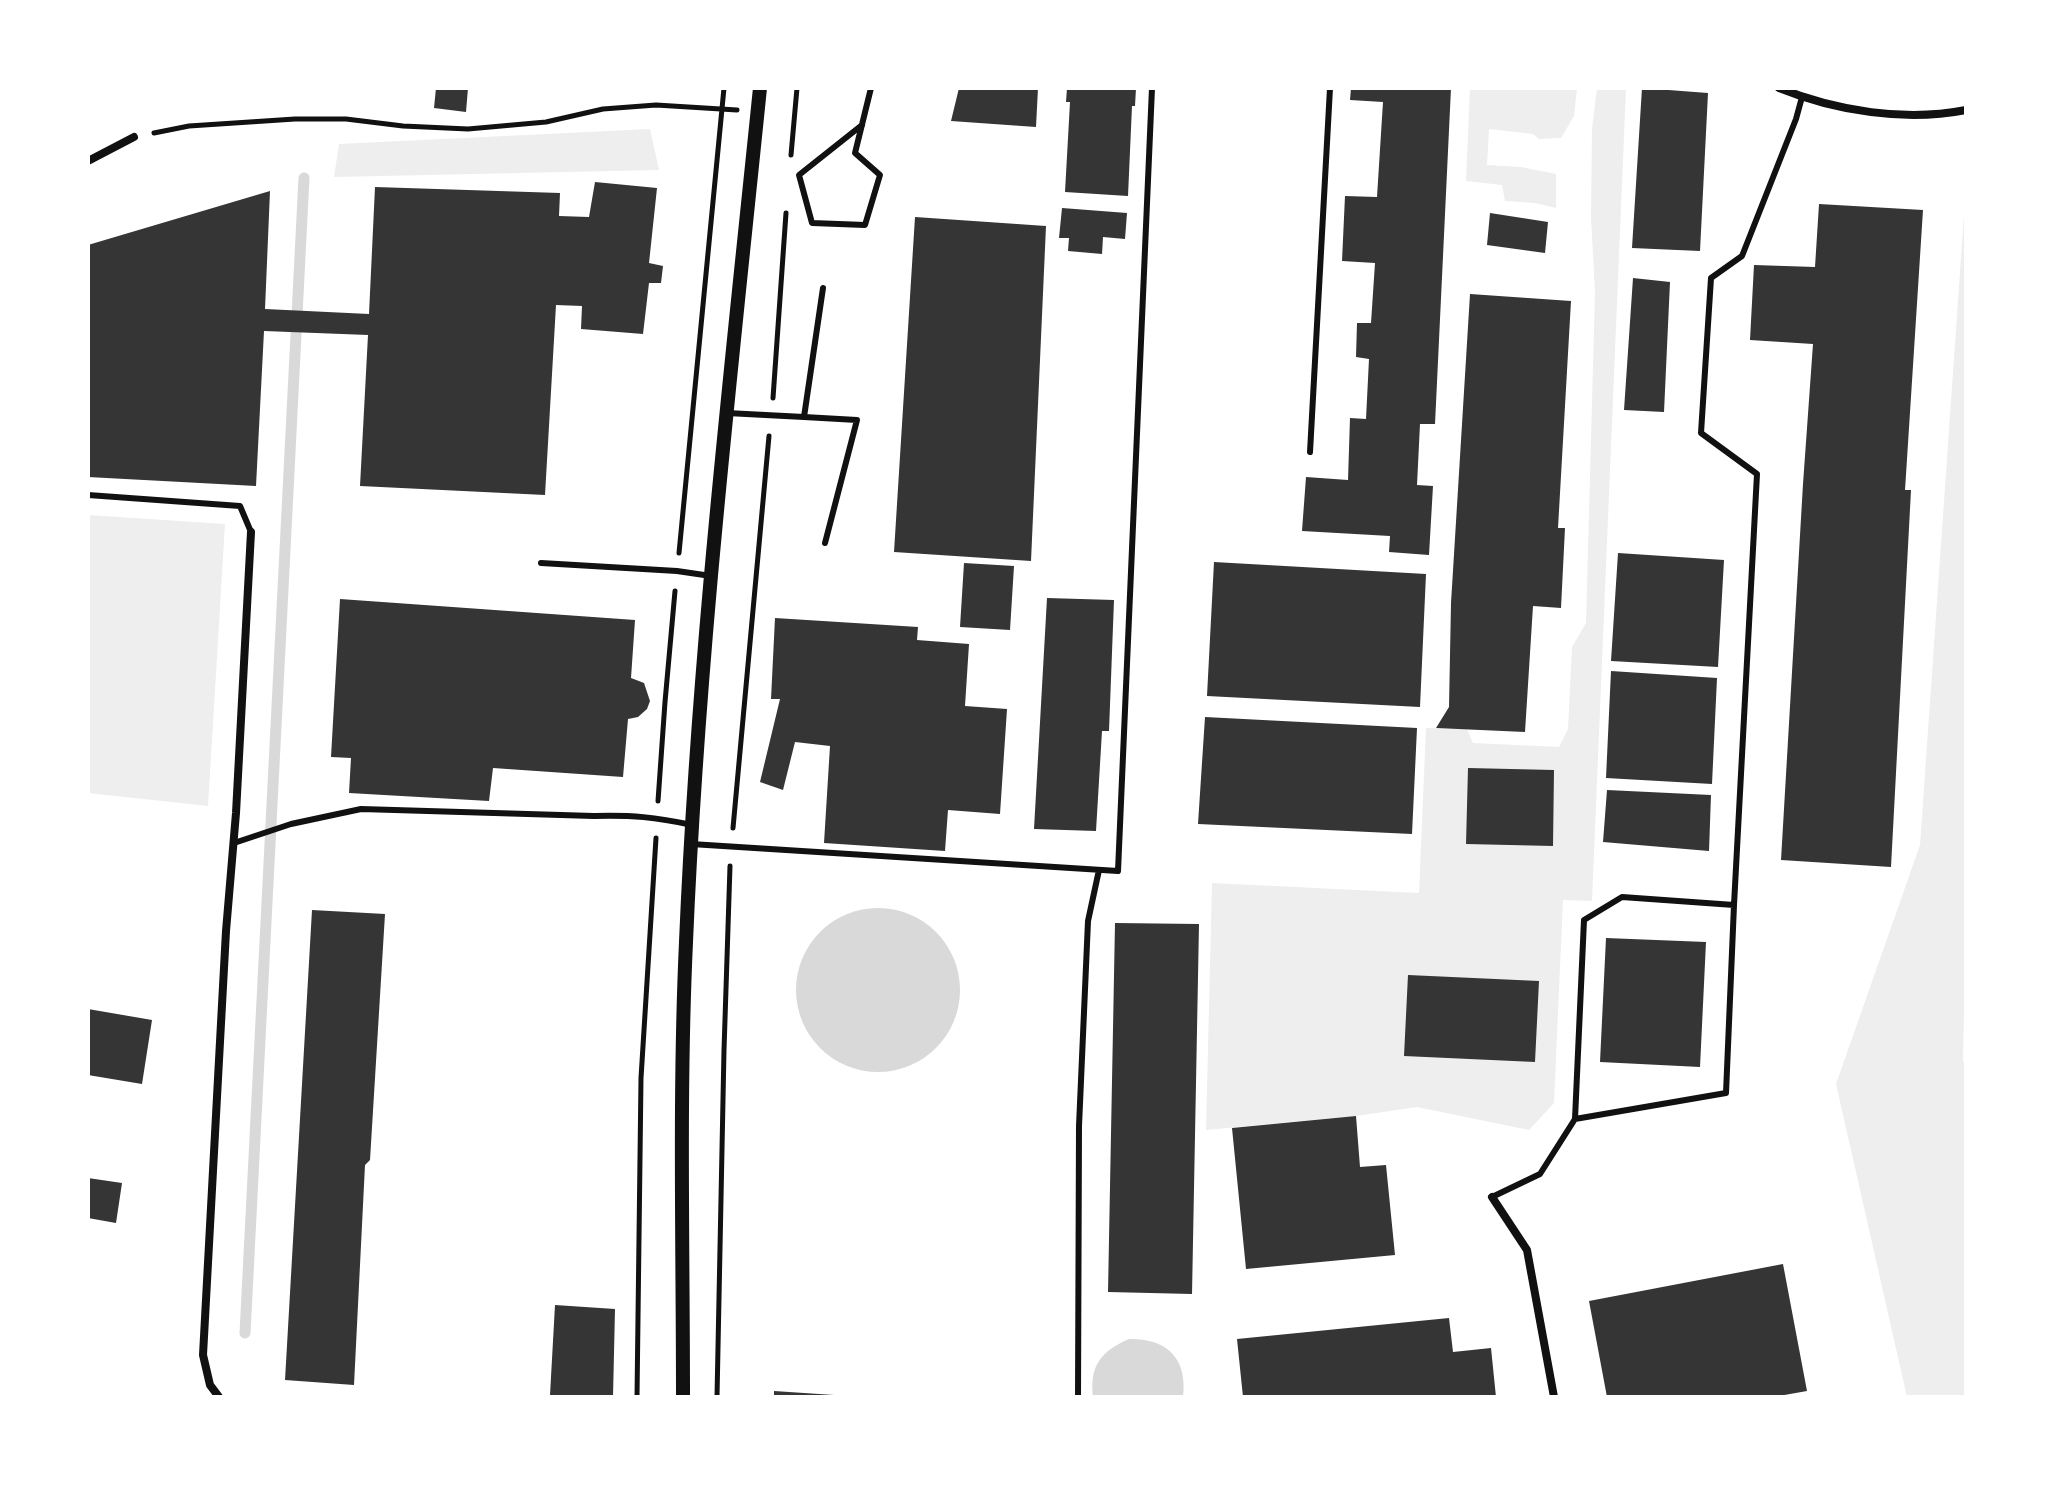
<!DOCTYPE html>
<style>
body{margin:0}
#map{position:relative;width:2054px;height:1485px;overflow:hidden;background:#fff;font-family:Overpass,sans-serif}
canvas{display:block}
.frame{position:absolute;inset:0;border:90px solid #fff;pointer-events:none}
</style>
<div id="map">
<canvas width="2054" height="1485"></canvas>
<div class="frame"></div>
</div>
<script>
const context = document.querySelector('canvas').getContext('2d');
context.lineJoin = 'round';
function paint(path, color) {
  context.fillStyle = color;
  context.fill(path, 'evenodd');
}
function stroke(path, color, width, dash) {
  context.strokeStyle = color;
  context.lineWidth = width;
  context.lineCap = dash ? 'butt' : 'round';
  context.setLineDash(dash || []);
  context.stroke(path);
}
const green = new Path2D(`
 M1470,88H1577L1574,116L1561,138L1539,139L1533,134L1489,129L1487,165L1521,167L1556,174V208L1535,203L1505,201L1502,185L1466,181Z
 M1597,88H1626L1592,901L1563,900L1554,1103L1529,1130L1417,1107L1356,1116L1206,1130L1212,883L1419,893L1426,728L1467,729L1473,743L1559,747L1568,729L1572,647L1586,623L1595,292L1591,218L1592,129Z
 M650,129L659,170L334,177L339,144Z
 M1966,186V921L1963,1060L1966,1071V1397H1907L1836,1084L1920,845Z
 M88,515L225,524L208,806L88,793Z`);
const water = new Path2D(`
 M796 990a82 82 0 1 1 164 0a82 82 0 1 1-164 0Z
 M1129,1339C1167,1338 1188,1359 1183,1397H1093C1089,1366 1101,1351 1129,1339Z`);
const stream = new Path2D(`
 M245,1333L304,178`);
const building = new Path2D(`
 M436,88H468L466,112L434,108Z
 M959,88H1038L1036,127L951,121Z
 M1067,88H1136L1135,106H1132L1128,196L1065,192L1070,102H1066Z
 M1351,88H1451L1435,424H1420L1417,485L1433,486L1429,555L1389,552L1390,536L1302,531L1306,477L1348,480L1350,418L1366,419L1369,359L1356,357L1357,323H1371L1375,263L1342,261L1345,196L1377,197L1383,102L1350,100Z
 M1642,88L1708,93L1700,251L1632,248Z
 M595,182L657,188L649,263L663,266L661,283H649L643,334L581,329L582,306L556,305L545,495L360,486L368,335L264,331L256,486L88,477V245L270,191L265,309L369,314L375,187L560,193L559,216L589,217Z
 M1819,204L1923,210L1905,490H1911L1891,867L1781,860L1803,484L1813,344L1750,340L1754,265L1815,267Z
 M1062,208L1127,213L1125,239L1103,237L1102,254L1068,251L1069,238H1059Z
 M1490,213L1548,222L1545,253L1487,245Z
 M915,217L1046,226L1031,561L894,552Z
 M1633,278L1670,282L1664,412L1624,410Z
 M1470,294L1571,301L1558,528H1565L1561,608L1533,606L1525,732L1436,728L1449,707L1451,603Z
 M1618,553L1724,560L1718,667L1611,661Z
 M1214,562L1426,574L1420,707L1207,696Z
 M964,563L1014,566L1010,630L960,627Z
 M1047,598L1114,600L1109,731H1102L1096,831L1034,829Z
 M340,599L635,620L631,678L644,683L650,701L647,709L638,717L628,719L623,777L493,768L489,801L349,793L351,758L331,757Z
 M775,618L918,627L917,640L969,644L965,706L1007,709L1000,814L948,810L945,851L824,843L830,746L795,742L783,790L760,782L780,699H771Z
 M1611,671L1717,678L1712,784L1606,778Z
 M1205,717L1417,728L1412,834L1198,824Z
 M1468,768L1554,770L1553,846L1466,844Z
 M1607,790L1711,795L1709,851L1603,842Z
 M312,910L385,914L370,1160L365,1165L354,1385L285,1380Z
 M1115,923L1199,924L1192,1294L1108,1292Z
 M1606,938L1706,942L1700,1067L1600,1062Z
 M1408,975L1539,981L1535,1062L1404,1056Z
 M88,1009L152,1020L142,1084L88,1075Z
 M1356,1116L1360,1167L1386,1165L1395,1255L1246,1269L1232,1128Z
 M88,1178L122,1183L116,1223L88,1218Z
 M1783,1264L1807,1391L1773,1397H1607L1589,1301Z
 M555,1305L615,1309L613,1397L550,1395Z
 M1449,1318L1453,1352L1491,1348L1496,1397H1243L1237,1339Z
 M774,1391L834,1395V1397H774Z`);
const path = new Path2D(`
 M154,133L189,126L295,119H346L403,126L468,129L546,122L603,109L656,105L737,110
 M791,155L797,88
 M773,398L786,213
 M679,553L724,88
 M658,801L665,702L675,591
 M733,828L769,436
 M637,1397L641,1078L656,838
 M717,1397L724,1050L730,866`);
const service = new Path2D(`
 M862,125L799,175L812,223L865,225L880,175L855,153L871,88
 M823,288L804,417L857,420L825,543
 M727,413L804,417
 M1310,452L1330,88
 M88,495L240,506L251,532
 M541,563L677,571L711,576
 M234,843L291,824L361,809L594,816C632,815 655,817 692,825
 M691,844L1118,871L1152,88
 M1734,905L1757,474L1701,433L1711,278L1742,256L1796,119L1802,97
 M1492,1197L1540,1174L1575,1119L1726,1093L1734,905L1622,897L1584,920L1575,1119
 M1078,1397L1079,1126L1088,921L1099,870`);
const minor = new Path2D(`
 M1779,88C1836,111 1905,122 1966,110
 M88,161L134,137
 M1492,1197L1527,1250L1554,1397
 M219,1397L210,1385L203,1355L226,931L236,813L251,532`);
const tertiary = new Path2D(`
 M683,1397C683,1245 679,1093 686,942C698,656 731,372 760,88`);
paint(green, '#eee');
paint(water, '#d9d9d9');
stroke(stream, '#d9d9d9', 11);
paint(building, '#353535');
stroke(path, '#111', 5);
stroke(service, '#111', 6);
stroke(minor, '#111', 8);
stroke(tertiary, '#111', 14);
</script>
